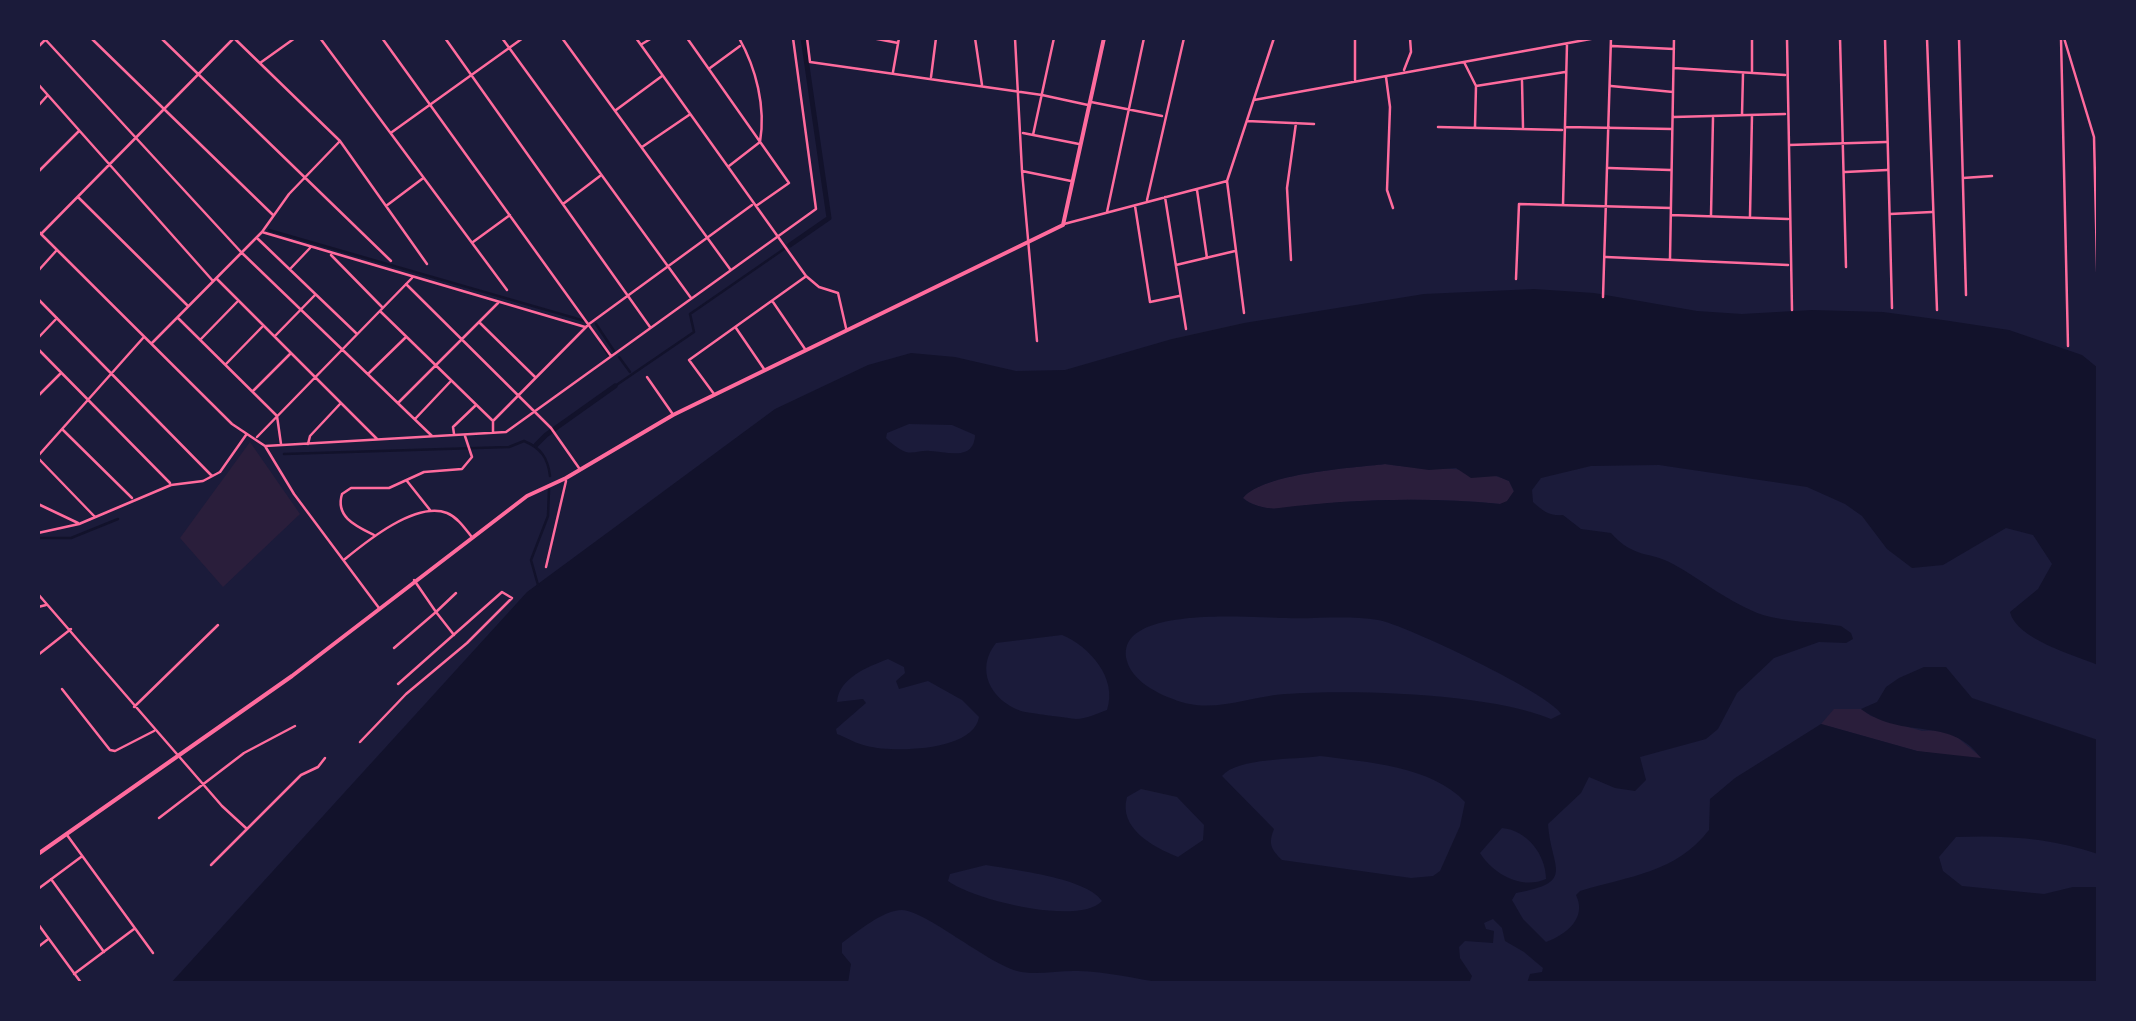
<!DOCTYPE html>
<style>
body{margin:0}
#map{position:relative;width:2136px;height:1021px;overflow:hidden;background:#1b1b3a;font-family:Lato,sans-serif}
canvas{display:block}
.frame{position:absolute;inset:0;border:40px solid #1b1b3a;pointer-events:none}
</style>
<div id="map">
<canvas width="2136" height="1021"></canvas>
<div class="frame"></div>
</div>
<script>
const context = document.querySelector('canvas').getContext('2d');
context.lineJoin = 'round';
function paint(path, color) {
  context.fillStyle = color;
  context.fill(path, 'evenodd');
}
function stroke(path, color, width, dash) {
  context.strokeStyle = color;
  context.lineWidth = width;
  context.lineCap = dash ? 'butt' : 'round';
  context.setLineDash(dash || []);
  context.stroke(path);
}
const green = new Path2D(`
 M250,442L300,514L223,587L180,538Z
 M1385,464C1426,471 1471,464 1509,481L1514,492L1507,502L1501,504C1427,497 1352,499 1279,509C1269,510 1250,505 1243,498C1263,473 1352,468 1385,464Z
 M1834,709H1861L1871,716L1922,731L1943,730L1957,737L1982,758L1978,760L1917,751L1821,724Z`);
const water = new Path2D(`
 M1534,289L1594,293L1697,311L1742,314L1812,310L1883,312L1943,320L2009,330L2082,355L2098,368V665C2074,655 2016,639 2010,612L2038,589L2052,564L2033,535L2006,528L1943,565L1912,568L1887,549L1862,516L1845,504L1807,487L1659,465L1591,466L1541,478L1532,490L1533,502C1543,511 1549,516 1563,515L1581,529L1611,533C1634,559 1650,551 1673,564C1704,581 1729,603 1763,615C1786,622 1816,622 1841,626L1851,633L1853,639L1846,643L1819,642L1774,658L1737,693L1718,729L1706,739L1640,757L1646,780L1635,791L1615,788L1589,777L1581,793L1548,824C1551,869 1577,882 1516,893L1512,900L1523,919L1546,942C1567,934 1587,918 1576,895L1580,891C1629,876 1676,873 1709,830L1710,799L1735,778L1821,724L1917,751L1981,758C1950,715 1904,741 1861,709L1877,702L1886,687L1899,678L1924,667H1946L1972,698L2098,740V854C2051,838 2006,835 1956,837L1939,857L1943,871L1962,886L2044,894L2073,887H2098V983H1527L1530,974L1542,972L1543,968L1524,952L1505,941L1502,928L1493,919L1484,923L1486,929L1494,931L1493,943L1465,941L1459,947L1460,958L1472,976L1469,983H1162C1134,978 1107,972 1078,971C1059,970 1036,976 1017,971C984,961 926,911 902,910C883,910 857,932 842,943V953L851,964L848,983L170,984L527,592L775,409L868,365L911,353L955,357L1016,371L1065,370L1172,339L1244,323L1424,294ZM909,424L952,425L975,435C974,461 948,452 930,451C922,450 914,454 906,452C898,449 891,443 886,438L887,433ZM1385,464L1429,470L1456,468L1471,478L1497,476L1509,481L1514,491L1507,501L1500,504C1427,497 1352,499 1279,508C1269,510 1250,505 1243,498C1263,473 1352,468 1385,464ZM1286,618C1316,619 1349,615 1378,620C1404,624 1552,695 1561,714L1551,719C1490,693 1353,689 1285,694C1246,697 1211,715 1173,699C1156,693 1132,680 1127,661C1112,604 1254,618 1286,618ZM1062,635C1089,646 1118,678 1107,710C1098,713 1086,719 1076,719C1068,718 1029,713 1021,711C990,700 975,669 996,643ZM888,659L904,667L905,673L896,681L899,689L928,681L962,700L979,717C974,751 894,753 867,746C857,744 847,738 837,734L836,729L866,703L863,699L837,702C839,678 867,667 888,659ZM1320,756C1366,762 1432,766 1465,802L1460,826L1440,871L1433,876L1411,878L1282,860C1271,849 1268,844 1274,829L1222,776C1238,757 1295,760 1320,756ZM1141,789L1177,797L1204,825L1203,840L1178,857C1153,847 1118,828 1127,797ZM1502,828C1527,830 1546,855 1546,879C1522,890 1493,874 1480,853ZM986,865C1014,870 1087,878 1102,901C1079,926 974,900 948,881L950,874Z`);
const stream = new Path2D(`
 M269,230L585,321
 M596,324L614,351
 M601,344L609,356
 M619,357L630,372
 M615,386L694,332L690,314L784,249
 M284,454L509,447L524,441C541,448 548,458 550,476
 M38,538H71L118,519
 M538,585L531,560L548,516L549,489`);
const canal = new Path2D(`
 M790,245L829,218L803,38
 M536,445L546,435L615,386`);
const minor = new Path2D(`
 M44,38L241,252L432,436
 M91,38L273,215
 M161,38L391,261
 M234,38L340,141L427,264
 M320,38L507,290
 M382,38L611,356
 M445,38L650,327
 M502,38L691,298
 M562,38L730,269
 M636,38L806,276L819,287L838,293L846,328
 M687,38L789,183L756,206
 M807,38L810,62L1042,95L1088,105
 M872,38L898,43
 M975,38L982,85
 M1015,38L1022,171L1037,341
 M1355,38V80
 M1787,38L1792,310
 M1840,38L1846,267
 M1885,38L1892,308
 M1927,38L1937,310
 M1959,38L1966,295
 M2061,38L2068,346
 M2064,38L2094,137L2098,305
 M642,44L652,38
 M1612,46L1674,49
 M38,47L47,38
 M1464,62L1476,86L1475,127
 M260,63L295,38
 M710,68L740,46
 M1674,68L1785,75
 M1404,70L1411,52L1410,38
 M1752,71V38
 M893,72L899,38
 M931,77L936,38
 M1386,77L1390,107L1387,190L1393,208
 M1522,81L1523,127
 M38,84L213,281
 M1476,86L1565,72
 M1611,86L1673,92
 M1254,100L1596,38
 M1091,102L1162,116
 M38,106L47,96
 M616,110L662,76
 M1742,115L1743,74
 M1674,117L1785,114
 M1247,121L1314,124
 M1438,127L1562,130
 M1566,127L1672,129
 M392,132L523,38
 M1023,133L1079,144
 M1033,135L1054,38
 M1789,145L1886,142
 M642,147L689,115
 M729,166L760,142C766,107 756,68 739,38
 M1609,168L1670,170
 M1022,171L1071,181
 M38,172L79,131
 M1845,172L1887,170
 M1963,178L1992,176
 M1227,181L1244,313
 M1197,190L1207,258
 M1165,197L1186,329
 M79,198L187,305
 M1147,200L1184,38
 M563,204L600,176
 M1563,205L1567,44
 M386,206L422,179
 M1135,206L1150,302L1179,296
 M1107,212L1144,38
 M1890,214L1932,212
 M1671,215L1788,219
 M1711,215L1713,118
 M1750,216L1752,115
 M1064,224L1227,181L1274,38
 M38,231L232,424L265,446L294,494L379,608
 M262,232L585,327
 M42,233L233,39
 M257,238L356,333
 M473,242L510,215
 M331,255L382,307
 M1606,257L1788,265
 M1670,259L1674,38
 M1291,260L1287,188L1296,123
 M1176,265L1235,251
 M291,268L310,248
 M38,271L56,251
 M217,279L377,439
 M1516,279L1519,204L1671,208
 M406,284L551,428L579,468
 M1603,297L1611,38
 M38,299L212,476
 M773,302L805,349
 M381,312L493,421V432
 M178,318L277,416L281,444
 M480,323L535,377
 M736,328L764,369
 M275,336L315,295
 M38,338L57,318
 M201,339L237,302
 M152,343L262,232L289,194L340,141
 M38,349L170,483
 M226,364L262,327
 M368,374L405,338
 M647,377L672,413
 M253,391L290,354
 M714,394L689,360L805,277
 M38,396L60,374
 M398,403L498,303
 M415,419L450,382
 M493,421L589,324L752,205
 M63,430L132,498
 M454,434L453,427L475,406
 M257,437L412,278
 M308,444L310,436L340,404
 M265,446L506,432L816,209L793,38
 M38,456L143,338
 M39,459L95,517
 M407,481L430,510
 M38,504L78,523
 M38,533L79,524L171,485L203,481L220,472L246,435
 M374,535C356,526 335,517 342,494L351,488H389L424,472L462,469L472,457L465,436
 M345,559C367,541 416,501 447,513C457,517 464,527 471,536
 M546,567L566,481
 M38,594L222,806L247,829
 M38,607L46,605
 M454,635L436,612L456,593
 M394,648L436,612L414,580
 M38,655L71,629
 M62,689L110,750L115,751L154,731
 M134,707L218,625
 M360,742L406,694L467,643L512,598L502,592L398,684
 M159,818L244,753L295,726
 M67,835L153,953
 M211,865L301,775L318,767L325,758
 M51,879L104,952
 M38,889L81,857
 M38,924L82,984
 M38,947L47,940
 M74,974L134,929`);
const tertiary = new Path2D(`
 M38,854L292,676L527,496L566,478L673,415L1063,225L1104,38`);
paint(green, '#2a1e3b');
paint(water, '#12122b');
stroke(stream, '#12122b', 2.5);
stroke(canal, '#12122b', 5);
stroke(minor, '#ff6b9d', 2.5);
stroke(tertiary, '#ff6b9d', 4);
</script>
